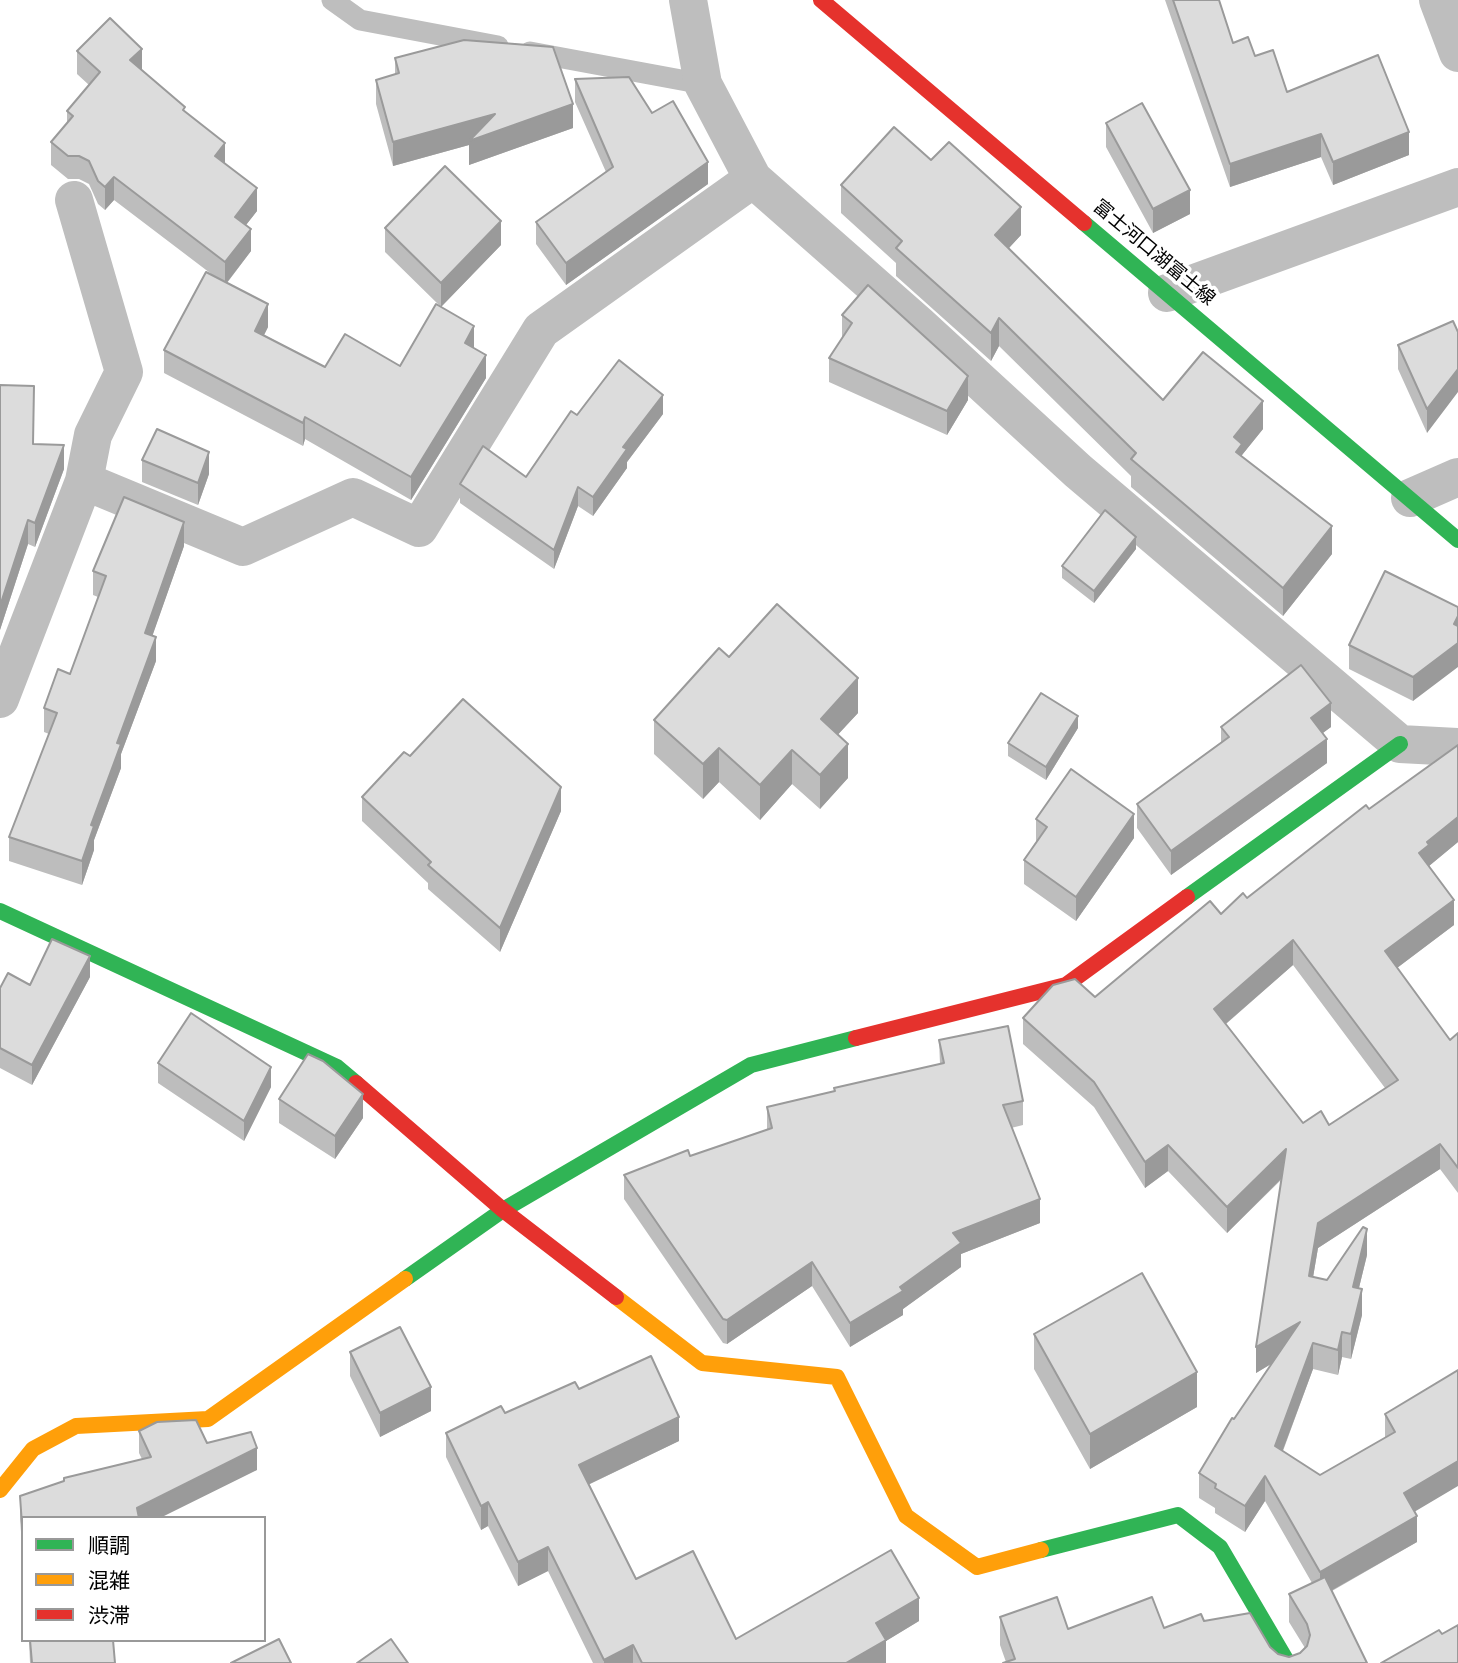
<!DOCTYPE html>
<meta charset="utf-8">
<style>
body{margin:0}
#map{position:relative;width:1458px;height:1663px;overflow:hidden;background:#fff;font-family:"Source Sans 3","Noto Sans JP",sans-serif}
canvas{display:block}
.legend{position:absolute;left:21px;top:1516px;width:245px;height:126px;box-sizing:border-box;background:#fff;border:2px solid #999;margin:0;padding:9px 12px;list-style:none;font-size:21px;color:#000}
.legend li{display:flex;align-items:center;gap:14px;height:35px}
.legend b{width:35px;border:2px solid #999}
</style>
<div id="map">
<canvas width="1458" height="1663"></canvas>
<ul class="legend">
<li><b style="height:9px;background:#30b455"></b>順調</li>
<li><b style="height:9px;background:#ff9f0a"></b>混雑</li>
<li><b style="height:9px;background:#e5322d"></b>渋滞</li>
</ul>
</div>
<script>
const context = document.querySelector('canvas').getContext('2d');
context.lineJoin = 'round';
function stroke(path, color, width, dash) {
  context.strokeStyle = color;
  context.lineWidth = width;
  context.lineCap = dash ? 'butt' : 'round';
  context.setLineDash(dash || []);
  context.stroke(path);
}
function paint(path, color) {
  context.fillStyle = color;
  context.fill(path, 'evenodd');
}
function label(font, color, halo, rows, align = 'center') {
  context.font = font + ' "Source Sans 3","Noto Sans JP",sans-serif';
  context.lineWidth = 7;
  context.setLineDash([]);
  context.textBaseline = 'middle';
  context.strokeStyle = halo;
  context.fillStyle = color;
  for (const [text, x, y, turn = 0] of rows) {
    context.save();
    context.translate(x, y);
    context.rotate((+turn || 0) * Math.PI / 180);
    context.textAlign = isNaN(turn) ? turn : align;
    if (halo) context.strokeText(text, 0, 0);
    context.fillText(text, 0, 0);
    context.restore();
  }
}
const lane = new Path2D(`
 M332,0L360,20L498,46
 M530,52L703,84`);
const street = new Path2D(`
 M688,0L703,84L753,179L919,325L1078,471L1400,744L1458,747
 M1438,0L1458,53
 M74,200L124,372L93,435L84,481L243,547L353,497L419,528L541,330L753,179
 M1167,293L1458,187
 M1410,498L1458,477
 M0,699L84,481`);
const fast = new Path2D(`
 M1084,223L1458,540
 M1187,897L1400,744
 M0,911L337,1067L356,1083
 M405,1279L503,1210L751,1065L856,1038
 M1041,1550L1178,1515L1220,1547L1288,1663`);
const slow = new Path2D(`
 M616,1297L702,1363L837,1377L906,1516L977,1567L1041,1550
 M0,1490L33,1449L76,1426L208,1419L405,1279`);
const jam = new Path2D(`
 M821,0L1084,223
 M856,1038L1066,985L1187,897
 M356,1083L503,1210L616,1297`);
const wall = new Path2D(`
 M1165,0H1219L1233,43L1255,56L1287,92L1409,155L1333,185L1321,157L1230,187Z
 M77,51L142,70L185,112L225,164L257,211L246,225L251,251L227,283L268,327L264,335L325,367L400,366L474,348L486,378L411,500L305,439L303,446L164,373V350L214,276L114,200L105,210L98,204L89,184L79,179H68L51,165V142L67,123V111L89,85L77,74Z
 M395,58L573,128L469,165V145L393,166L376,104V80L395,74Z
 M575,79L652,113L708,184L566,285L536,244V222L606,172L575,102Z
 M1106,123L1190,214L1153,233L1106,147Z
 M931,160L1021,235L1009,248L1163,400L1263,429L1242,455V457L1332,554L1283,616L1131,487V476L999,346L991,361L896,276V263L841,213V185Z
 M385,228L501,245L441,307L385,252Z
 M842,315L968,400L947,435L829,382V358L842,339Z
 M1453,321L1427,433L1398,369V345Z
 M0,385L34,444L64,469L35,547L28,544L0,630Z
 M663,414L627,462V468L593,516L578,506L554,569L460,503V484L526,477L577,415Z
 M142,460L209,474L198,505L142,482Z
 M184,546L152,636L156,661L121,754V768L94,840V850L82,885L9,861V837L49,734L44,732V708L70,674L98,597L93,595V571Z
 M1136,549L1094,603L1062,578V566Z
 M1458,607L1413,701L1349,669V645Z
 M729,657L858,713L838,734L848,778L820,809L792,784L760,820L719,782L703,799L654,754V720Z
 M1221,727H1331L1322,733L1327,763L1171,875L1137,828V804L1221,742Z
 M1078,728L1046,780L1008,756V743Z
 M1458,745V842L1429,866L1454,925L1397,968L1450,1040L1458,1033V1193L1440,1169L1318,1248L1313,1277L1327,1280L1367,1255L1359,1288L1362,1315L1351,1359L1342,1357L1338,1375L1313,1369L1283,1451L1320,1475L1385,1438V1414L1458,1370L1415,1512L1417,1542L1332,1591L1367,1663L1006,1662L1000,1645V1617L1068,1629L1164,1628L1204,1621L1270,1647L1278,1654L1289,1657L1300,1653L1305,1648L1289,1622V1594L1312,1583L1265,1501L1245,1532L1215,1513V1508L1199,1498V1473L1272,1363L1256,1373L1282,1179L1227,1233L1168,1171L1145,1188L1094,1107L1023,1044V1018L1095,997L1221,914L1247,898ZM1293,965L1385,1088L1329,1125L1303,1123L1226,1024Z
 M410,756L561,811L500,952L428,889V883L362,821V797Z
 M1036,819L1134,838L1076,921L1024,884V860L1036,842Z
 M90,977L32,1085L0,1068V988L30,985Z
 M939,1040L1023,1101V1125L1011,1128L1040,1223L961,1254V1267L903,1309V1315L850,1347L812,1286L727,1344L723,1343L624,1199V1175L690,1156L767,1130V1107L834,1091V1088L940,1064Z
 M158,1063L271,1087L244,1141L158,1083Z
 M279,1099L363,1118L335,1159L279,1123Z
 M1034,1334L1197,1407L1090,1469L1034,1369Z
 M350,1352L431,1411L380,1437L350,1376Z
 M579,1389L679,1441L588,1485L636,1579L736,1639L919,1621L886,1641V1663H593L548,1571L518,1586L488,1526L481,1530L446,1457V1433Z
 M139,1431L207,1443L257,1470L23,1518V1560L20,1518V1496L64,1481V1478L142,1459L139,1453Z
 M29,1640H113L115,1663H30Z`);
const shadedWall = new Path2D(`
 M142,49V71L130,60Z
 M573,104V128L469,165V145L393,166V142L495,114Z
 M1409,132V155L1333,185V162Z
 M1321,134V157L1230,187V164Z
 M225,143V166L215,156Z
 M708,162V184L566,285V263Z
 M114,177V200L105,210V187Z
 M257,188V211L235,239V217Z
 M1190,190V214L1153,233V209Z
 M1021,207V235L995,263V235Z
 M501,221V245L441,307V283Z
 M251,229V251L225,285V262Z
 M268,304V327L255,353V331Z
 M999,318V346L991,361V333Z
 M474,326V349L465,343Z
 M486,355V378L411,500V477Z
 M1458,369V392L1427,433V409Z
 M968,376V400L947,435V411Z
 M663,395V414L627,462V468L593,516V497L623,447Z
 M1263,401V429L1242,455V472L1236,480L1234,437Z
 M305,417V439L303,446V423Z
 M64,445V469L35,547V523Z
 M209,452V474L198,505V483Z
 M578,487V506L554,569V550Z
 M28,520V544L0,630V606Z
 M184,522V546L145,657V633Z
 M1332,526V554L1283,616V588Z
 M1136,537V549L1094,603V591Z
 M1458,616V667L1413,701V677L1454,624Z
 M156,637V661L121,754V768L94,840V850L82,885V861L91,825L117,743Z
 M858,678V713L821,753V719Z
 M1331,703V727L1311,742V718Z
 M1078,716V728L1046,780V767Z
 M1327,739V763L1171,875V851Z
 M848,744V778L820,809V775Z
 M719,748V782L703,799V764Z
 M792,750V784L760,820V785Z
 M561,787V811L500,952V928Z
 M1134,814V838L1076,921V897Z
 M1458,817V842L1429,866L1419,853L1427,842Z
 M1454,900V925L1385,977V951Z
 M1293,940V965L1214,1034V1009Z
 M90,956V977L32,1085V1065Z
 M271,1067V1087L244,1141V1121Z
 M363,1094V1118L335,1159V1136Z
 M1440,1144V1169L1318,1248L1309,1301V1276L1318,1223Z
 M1168,1145V1171L1145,1188V1162Z
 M1286,1149V1174L1227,1233V1207Z
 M1040,1199V1223L961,1254V1267L903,1309V1315L850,1347V1323L953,1233Z
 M1367,1229V1255L1353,1312V1287Z
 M812,1262V1286L727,1344V1320Z
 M1362,1289V1315L1351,1359V1334Z
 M1300,1322V1347L1256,1373V1347Z
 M1342,1332V1357L1338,1375V1350Z
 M1313,1343V1369L1275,1471V1446Z
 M1197,1372V1407L1090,1469V1434Z
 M431,1387V1411L380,1437V1413Z
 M679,1417V1441L579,1489V1465Z
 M257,1448V1470L160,1518H137V1508Z
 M1458,1461V1486L1404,1518V1493Z
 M1265,1476V1501L1245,1532V1506Z
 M488,1502V1526L481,1530V1506Z
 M1417,1516V1542L1320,1597V1572Z
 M548,1547V1571L518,1586V1562Z
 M919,1598V1621L886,1641V1663H846L876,1623Z
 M633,1645V1663H604V1660Z`);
const building = new Path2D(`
 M1173,0H1219L1233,43L1248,37L1255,56L1273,50L1287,92L1378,55L1409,132L1333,162L1321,134L1230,164Z
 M110,18L142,49L130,60L185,107L183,110L225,143L215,156L257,188L235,217L251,229L225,262L114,177L105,187L98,181L89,161L79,156H68L51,142L73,116L67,111L100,72L77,51Z
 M464,40L553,47L573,104L469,141L495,114L393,142L376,80L399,73L395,58Z
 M629,77L652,113L673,101L708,162L566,263L536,222L613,167L575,79Z
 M1142,103L1190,190L1153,209L1106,123Z
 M894,127L931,160L949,142L1021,207L995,235L1163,400L1203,352L1263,401L1234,437L1242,444L1236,452L1332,526L1283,588L1131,459L1136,453L999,318L991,333L896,248L902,241L841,185Z
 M445,166L501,221L441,283L385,228Z
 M206,272L268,304L255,331L325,367L345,334L400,366L436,304L474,326L465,343L486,355L411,477L305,417L303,423L164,350Z
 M868,285L968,376L947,411L829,358L852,323L842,315Z
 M1453,321L1458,332V369L1427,409L1398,345Z
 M619,360L663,395L623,447L627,449L593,497L578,487L554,550L460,484L483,446L526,477L571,411L577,415Z
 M0,385L34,386L33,444L64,445L35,523L28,520L0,606Z
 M157,429L209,452L198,483L142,460Z
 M124,497L184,522L145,633L156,637L117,743L121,744L91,825L94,826L82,861L9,837L57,713L44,708L58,669L70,674L106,576L93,571Z
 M1105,510L1136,537L1094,591L1062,566Z
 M1385,571L1458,607V616L1454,624L1458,626V643L1413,677L1349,645Z
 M777,604L858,678L821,719L848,744L820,775L792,750L760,785L719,748L703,764L654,720L719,648L729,657Z
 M1301,665L1331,703L1311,718L1327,739L1171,851L1137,804L1229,737L1221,727Z
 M1041,693L1078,716L1046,767L1008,743Z
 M463,699L561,787L500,928L428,865L431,862L362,797L404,752L410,756Z
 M1458,745V817L1427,842L1429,845L1419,853L1454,900L1385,951L1450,1040L1458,1033V1168L1440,1144L1318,1223L1309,1276L1327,1280L1363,1227L1367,1229L1353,1287L1362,1289L1351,1334L1342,1332L1338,1350L1313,1343L1275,1446L1320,1475L1395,1432L1385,1414L1458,1370V1461L1404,1493L1417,1516L1320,1572L1265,1476L1245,1506L1215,1488L1216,1484L1199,1473L1232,1418L1234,1419L1300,1322L1256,1347L1286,1149L1227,1207L1168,1145L1145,1162L1094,1082L1023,1018L1053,985L1075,979L1095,997L1210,901L1221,914L1243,893L1247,898L1366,805L1369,809ZM1293,940L1398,1080L1329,1125L1321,1111L1303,1123L1214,1009Z
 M1071,769L1134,814L1076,897L1024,860L1047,827L1036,819Z
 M52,939L90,956L32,1065L0,1048V988L8,973L30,985Z
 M191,1013L271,1067L244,1121L158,1063Z
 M1008,1026L1023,1101L1003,1105L1040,1199L953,1233L961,1243L900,1287L903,1291L850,1323L812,1262L727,1320L723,1319L624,1175L688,1150L690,1156L772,1128L767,1107L835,1091L834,1088L944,1063L939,1040Z
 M308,1054L323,1061L363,1094L335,1136L279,1099Z
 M1142,1273L1197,1372L1090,1434L1034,1334Z
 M400,1327L431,1387L380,1413L350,1352Z
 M651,1356L679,1417L579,1465L636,1579L693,1551L736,1639L891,1550L919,1598L876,1623L886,1640L846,1663H642L633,1645L604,1660L548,1547L518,1562L488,1502L481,1506L446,1433L501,1406L505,1413L575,1382L579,1389Z
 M196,1420L207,1443L251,1432L257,1448L137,1508L139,1518H23V1539L20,1496L64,1481V1478L151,1457L139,1431L157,1422Z
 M1325,1577L1367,1663H1003L1015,1659L1000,1617L1057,1597L1068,1629L1152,1597L1164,1628L1201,1614L1204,1621L1250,1613L1270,1647L1278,1654L1289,1657L1300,1653L1307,1646L1310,1635L1307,1624L1289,1594Z
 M1458,1625V1663H1381L1439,1630L1442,1634Z
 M279,1639L291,1663H231Z
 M391,1639L408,1663H357Z
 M30,1640H113L115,1663H32Z`);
const streetNames = [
 ["富士河口湖富士線",1153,254,40]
];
stroke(lane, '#bebebe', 21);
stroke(street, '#bebebe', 38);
stroke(fast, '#30b455', 16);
stroke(slow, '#ff9f0a', 16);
stroke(jam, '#e5322d', 16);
paint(wall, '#bdbdbd');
paint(shadedWall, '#9a9a9a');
paint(building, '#dcdcdc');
stroke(building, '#9a9a9a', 2);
label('19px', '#000', '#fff', streetNames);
</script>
